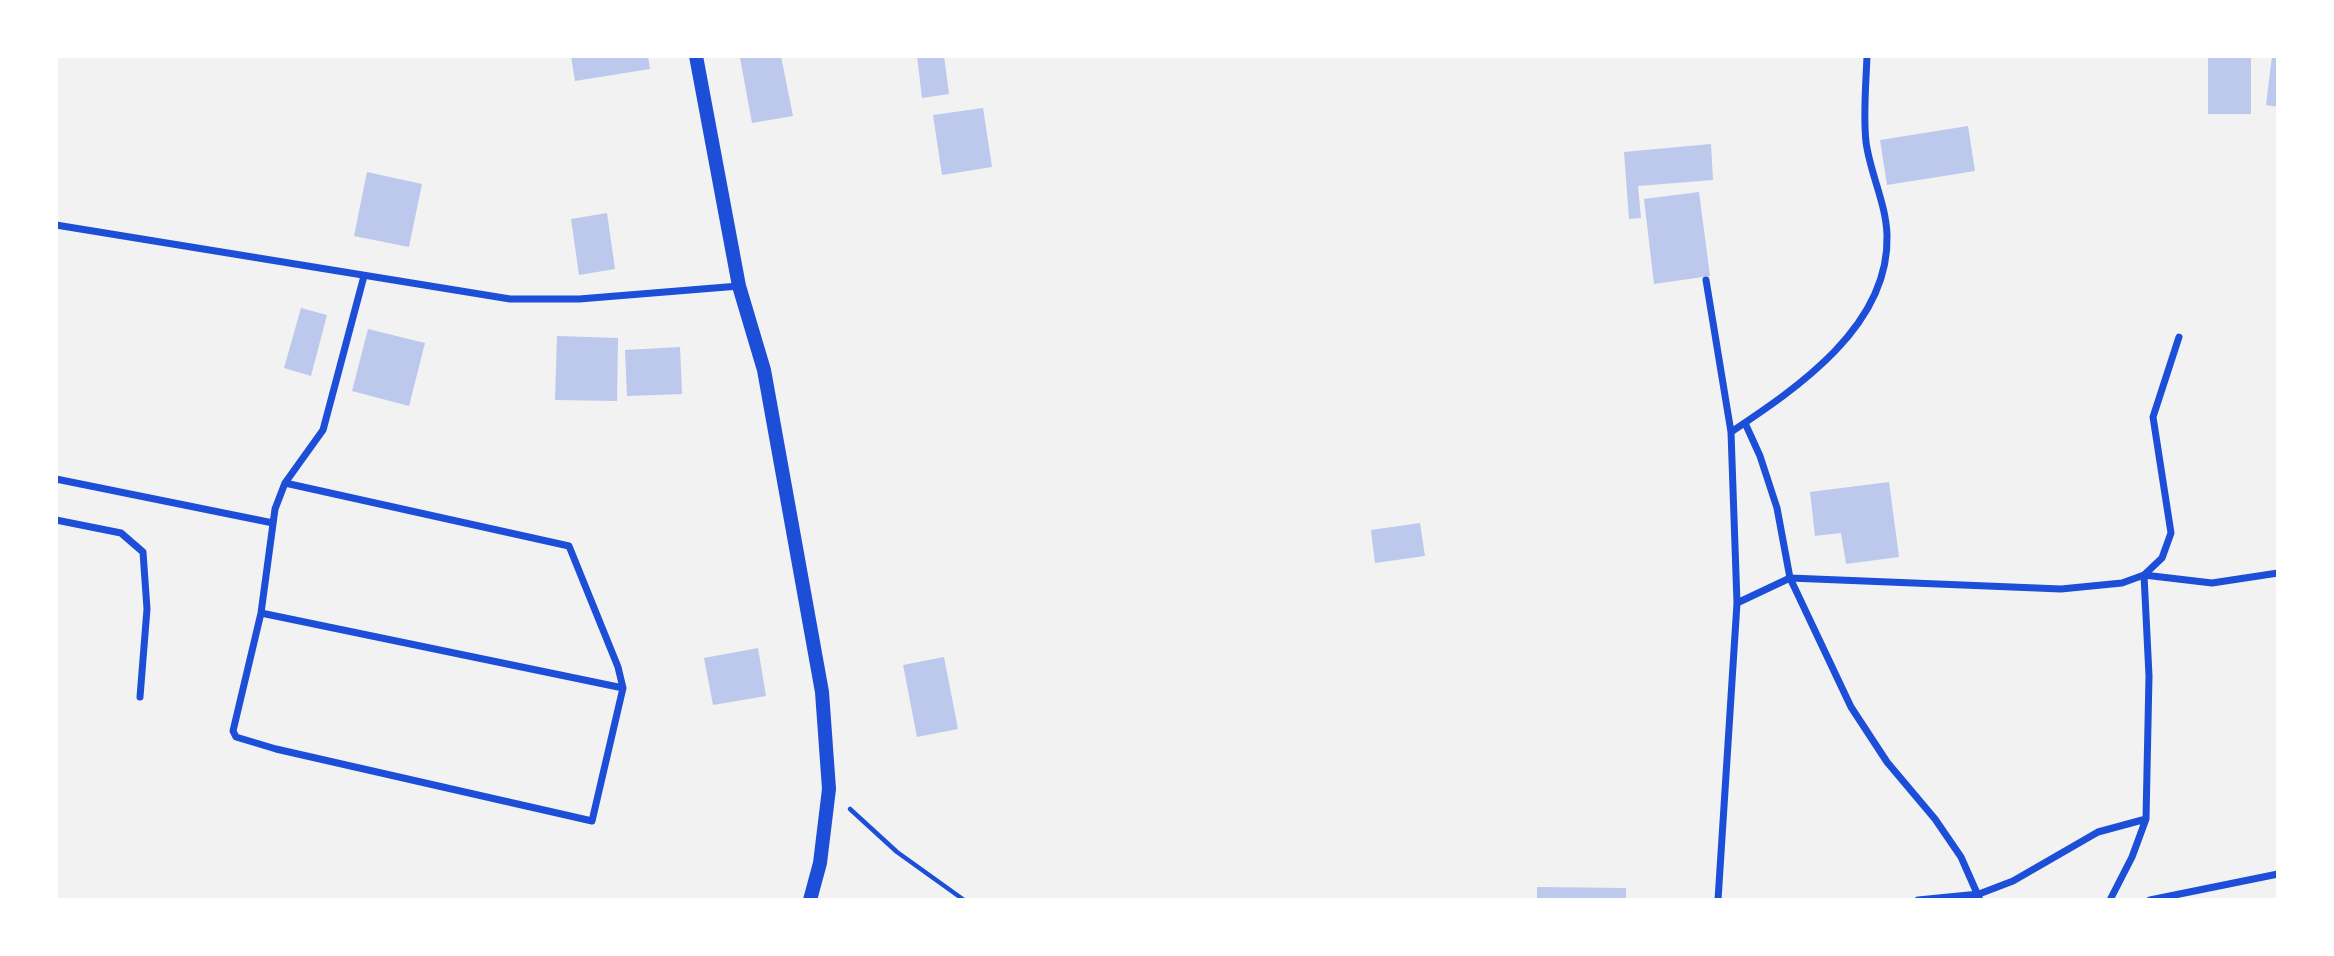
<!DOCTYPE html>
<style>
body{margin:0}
#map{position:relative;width:2334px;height:956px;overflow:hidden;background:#f2f2f2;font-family:"Golos Text",sans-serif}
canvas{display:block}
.frame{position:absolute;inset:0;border:58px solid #fff;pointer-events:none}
</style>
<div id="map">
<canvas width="2334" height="956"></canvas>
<div class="frame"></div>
</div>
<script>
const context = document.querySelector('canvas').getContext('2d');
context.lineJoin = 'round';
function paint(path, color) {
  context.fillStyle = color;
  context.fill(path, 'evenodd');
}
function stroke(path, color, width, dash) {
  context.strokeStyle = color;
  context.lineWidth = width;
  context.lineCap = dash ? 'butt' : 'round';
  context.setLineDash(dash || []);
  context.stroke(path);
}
const building = new Path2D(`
 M571,56H648L650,69L575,81Z
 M748,56H781L793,116L752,123L740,58Z
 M917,56H944L949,94L922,98Z
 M2208,56H2251V114H2208Z
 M2272,56H2278V107L2266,105Z
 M983,108L992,167L942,175L933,115Z
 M1968,126L1975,171L1887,185L1880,140Z
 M1711,144L1713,180L1638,186L1641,218L1629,219L1624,152Z
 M367,172L422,184L409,247L354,236Z
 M1699,192L1710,276L1654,284L1644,199Z
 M607,213L615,269L579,275L571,219Z
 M301,308L327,315L311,376L284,368Z
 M368,329L425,343L409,406L352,391Z
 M557,336L618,338L617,401L555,400Z
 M680,347L682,394L627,396L625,350Z
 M1889,482L1899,557L1846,564L1841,533L1815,536L1810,492Z
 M1420,523L1425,556L1375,563L1371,530Z
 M758,648L766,696L713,705L704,658Z
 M944,657L958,729L917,737L903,665Z
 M1537,887L1626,888V900H1537Z`);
const path = new Path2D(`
 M850,809L897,852L964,900`);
const minor = new Path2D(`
 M56,225L510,299H579L739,286
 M1706,280L1731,432L1737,603L1718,900
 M1745,423L1760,456L1777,508L1790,578L1851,707L1887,762L1935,819L1961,857L1980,900
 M1731,432C1797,388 1890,326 1887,235C1886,203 1870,173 1866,142C1863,114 1866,84 1867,56
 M56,479L273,523
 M285,483L569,546L618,667L623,688
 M56,520L121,533L143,552L147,609L140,697
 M1737,603L1790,578L2061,589L2122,583L2144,575L2212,583L2278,573
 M261,613L623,688L592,821L276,749L236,737L233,731L261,613L275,509L285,483L323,430L364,276
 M1918,900L1979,894L2013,881L2098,832L2146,819L2149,676L2144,575L2162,558L2171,533L2153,417L2179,337
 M2110,900L2132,857L2146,819
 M2150,900L2278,874`);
const secondary = new Path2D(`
 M696,56L739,286L764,370L822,692L829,789L820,863L810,900`);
paint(building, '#bdc9ec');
stroke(path, '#1d4ed8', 4.5);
stroke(minor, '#1d4ed8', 7);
stroke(secondary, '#1d4ed8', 14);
</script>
